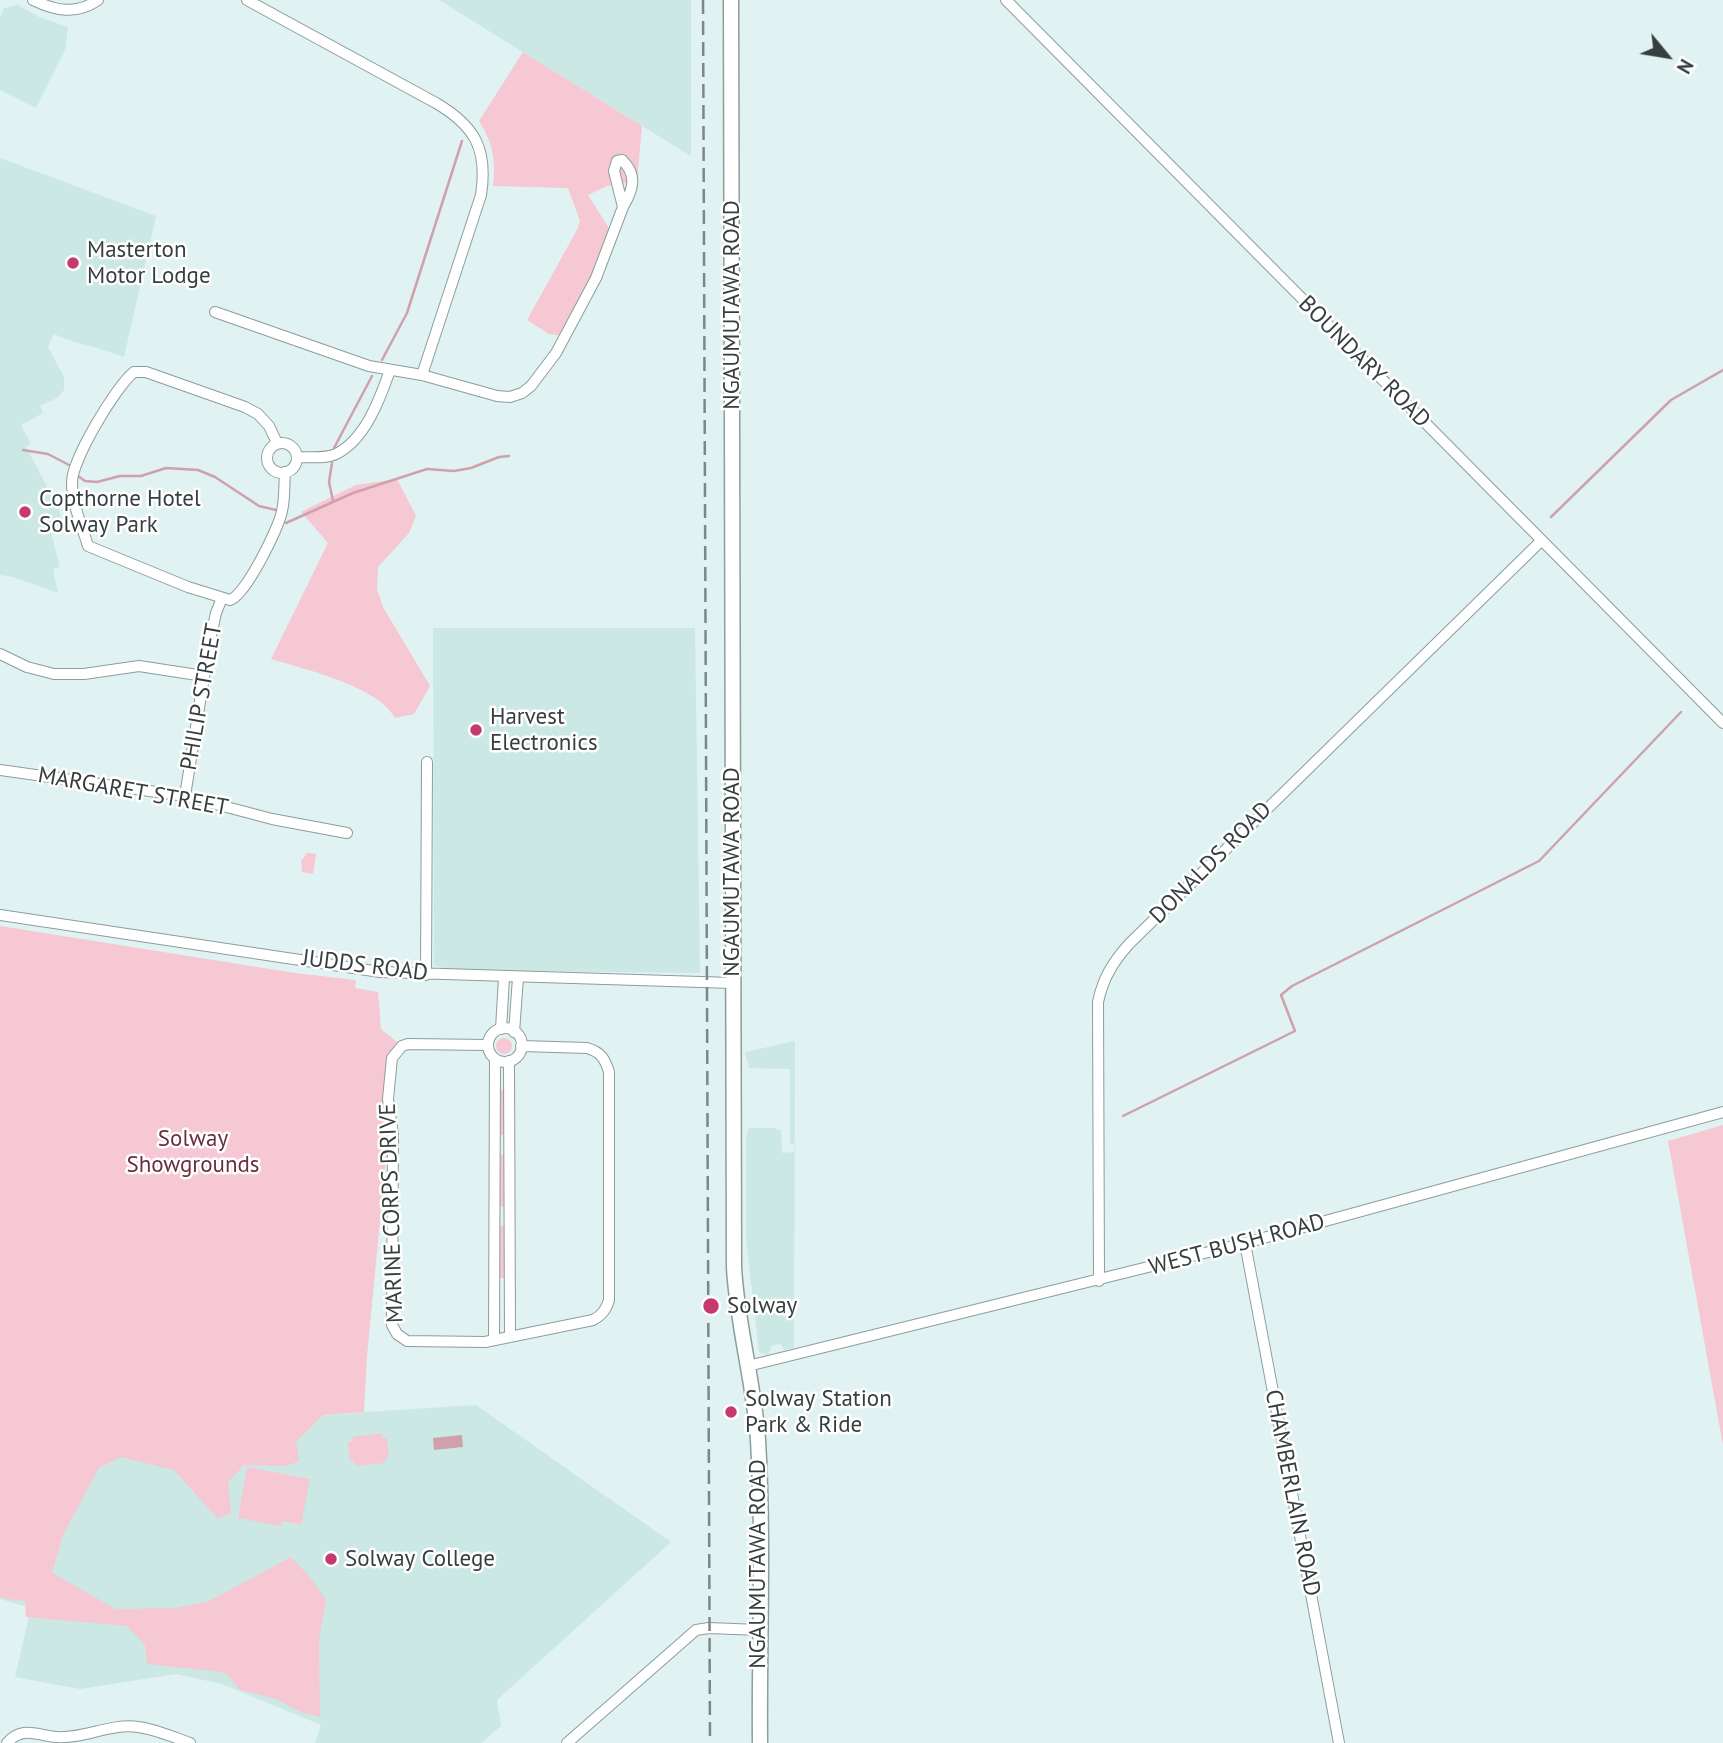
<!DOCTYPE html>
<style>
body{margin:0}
#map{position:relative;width:1723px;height:1743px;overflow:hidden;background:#e0f2f1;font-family:"PT Sans",sans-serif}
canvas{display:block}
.north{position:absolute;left:1632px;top:21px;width:70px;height:70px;-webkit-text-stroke:5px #fff;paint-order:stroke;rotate:120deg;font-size:19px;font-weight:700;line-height:28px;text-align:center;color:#373f3e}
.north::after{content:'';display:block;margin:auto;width:24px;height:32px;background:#373f3e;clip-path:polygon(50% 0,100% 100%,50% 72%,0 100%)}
</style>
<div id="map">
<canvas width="1723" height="1743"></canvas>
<div class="north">N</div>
</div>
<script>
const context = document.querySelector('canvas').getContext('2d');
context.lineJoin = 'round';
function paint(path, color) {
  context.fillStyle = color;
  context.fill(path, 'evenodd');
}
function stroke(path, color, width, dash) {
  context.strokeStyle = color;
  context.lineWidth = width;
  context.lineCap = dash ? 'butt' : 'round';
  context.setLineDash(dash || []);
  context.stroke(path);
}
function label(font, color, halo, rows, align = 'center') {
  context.font = font + ' "PT Sans",sans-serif';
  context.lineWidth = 5;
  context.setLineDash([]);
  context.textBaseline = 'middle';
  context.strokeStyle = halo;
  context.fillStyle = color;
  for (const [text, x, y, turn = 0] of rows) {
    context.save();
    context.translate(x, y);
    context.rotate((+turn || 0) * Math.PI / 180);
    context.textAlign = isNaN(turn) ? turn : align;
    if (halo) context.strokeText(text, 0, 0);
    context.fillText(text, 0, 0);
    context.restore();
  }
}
const built = new Path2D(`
 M439,0H691V156L642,126Z
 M18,5L39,17L68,27L65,50L36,108L0,90V17L4,8Z
 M0,158L156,216L124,357L91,346L77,343L54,334L48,347L64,377V390L57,398L40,406L43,413L21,425L31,444L26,447L59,509L62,525L50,529L60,567L53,569L58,593L13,577L0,575Z
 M433,628H695L700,973L450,970L434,965Z
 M795,1041L794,1348L784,1350L781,1344L771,1346L769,1354L766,1355L759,1352L746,1239V1137L749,1128H776V1130H781L782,1153L794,1152V1144H790V1069L749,1068L745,1052Z
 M476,1405L671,1542L497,1700L501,1726L481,1743H315L321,1725L222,1684L176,1674L80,1689L15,1677L31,1608L0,1599V1576L92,1428L184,1427L364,1412Z`);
const green = new Path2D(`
 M523,52L642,126L637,181L607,186L588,195L612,233L565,336L549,334L527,320L578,228L580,221L568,188L493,186C496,160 493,143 479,121Z
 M397,479L416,516L409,533L378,567L377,589L383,607L430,686L414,714L395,718C378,686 304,669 271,659L328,543L301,512L356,485Z
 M307,853L316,854L313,874L302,872L301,861Z
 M0,926L295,973L356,980L355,988L378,992L381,1029L397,1042L367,1356L364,1412L323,1415L296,1442L299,1461L287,1466L244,1465L228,1482L231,1513L218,1519L174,1470L121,1457L99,1468L63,1535L52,1573L116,1609L176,1608L209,1601L291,1557L310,1577L326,1600L319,1640L320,1717L301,1712L276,1699L240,1690L229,1676L221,1672L147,1664L145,1645L127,1626L26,1617L25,1601L0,1598Z
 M496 1046a8 8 0 1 1 16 0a8 8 0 1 1-16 0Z
 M499,1090H504V1135H498Z
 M1723,1125V1445L1668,1141Z
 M499,1155H504V1207L499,1206Z
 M499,1226H504V1278H499Z
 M382,1433L383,1439L387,1438L389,1458H385V1463L355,1466L354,1461H350L348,1442L353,1441L352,1437Z
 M247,1467L310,1479L301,1525L282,1521L281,1526L238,1518Z`);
const water = new Path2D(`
 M462,1435L463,1447L434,1450L433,1438Z`);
const stream = new Path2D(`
 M382,360L407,313L462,141
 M334,448L372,376
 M23,450L48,454L69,465
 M332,463L329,482L333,501
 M78,476L85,481L97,482L120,476H141L166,468L198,470L215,477L259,506L276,510
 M1551,517L1671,400L1723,370
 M286,523L353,493L427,469L454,471L471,468L499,457L509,456
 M1123,1116L1295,1031L1281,995L1292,986L1539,861L1681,712`);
const street = new Path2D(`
 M33,0C56,11 76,15 98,0
 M247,0L436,103C475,126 488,149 481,195L422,375
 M1006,0L1723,723
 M215,312L369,366L422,375L497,396L510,397L522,393L531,386L556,353L596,278L623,207L614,171L617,161L622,160C638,175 633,190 623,207
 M267 458a15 15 0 1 1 30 0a15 15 0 1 1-30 0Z
 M277,443L269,426L258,414L245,407L146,372H134C116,386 71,461 72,483C72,504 82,526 88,546L188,587L230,600C245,596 279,528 282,511C285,499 284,485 285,472
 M297,457C309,457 325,459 336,454C365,440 380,399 390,370
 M0,654L27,667L54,674H84L139,666L204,676
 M0,770L185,796L272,819L347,833
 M185,796L209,645L216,613L222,598
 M0,915L380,972L733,983
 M426,975L427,762
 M488 1045a17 17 0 1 1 34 0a17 17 0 1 1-34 0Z
 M501,1029L504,977
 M514,1032L518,978
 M488,1045L408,1044L402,1046L392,1058L388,1099L393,1135L392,1325L397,1334L407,1341L485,1342L593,1320C602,1315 606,1310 609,1300V1072C605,1059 601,1052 587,1048L521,1046
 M509,1061L510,1337
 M1245,1243L1339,1743
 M1099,1281L1098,1002C1103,978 1113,962 1129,944L1541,541
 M494,1340L495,1059
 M748,1366L1245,1243L1723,1112
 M7,1743C23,1725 37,1736 57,1737C84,1739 110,1723 138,1727C155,1729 173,1737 190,1743
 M567,1743L696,1630L709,1628L759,1630`);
const secondary = new Path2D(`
 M731,0L734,1267C737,1325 754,1382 758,1440C764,1541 759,1642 760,1743`);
const rail = new Path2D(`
 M703,0L710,1743`);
const markers = [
 [73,263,7,"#c4396e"],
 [25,512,7,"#c4396e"],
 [476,730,7,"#c4396e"],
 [711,1306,9,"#c4396e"],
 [731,1412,7,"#c4396e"],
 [331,1559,7,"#c4396e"]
];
const poiNames = [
 ["Masterton",87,250],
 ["Motor Lodge",87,276],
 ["Copthorne Hotel",39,499],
 ["Solway Park",39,525],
 ["Harvest",490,717],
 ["Electronics",490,743],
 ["Solway",727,1306],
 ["Solway Station",745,1399],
 ["Park & Ride",745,1425],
 ["Solway College",345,1559]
];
const streetNames = [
 ["NGAUMUTAWA ROAD",732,305,-90],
 ["BOUNDARY ROAD",1364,362,45],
 ["PHILIP STREET",202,697,-80],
 ["MARGARET STREET",133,792,10],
 ["DONALDS ROAD",1211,863,-45],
 ["NGAUMUTAWA ROAD",732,872,-90],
 ["JUDDS ROAD",365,966,7],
 ["MARINE CORPS DRIVE",392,1213,-92],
 ["WEST BUSH ROAD",1237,1245,-15],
 ["CHAMBERLAIN ROAD",1292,1493,79],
 ["NGAUMUTAWA ROAD",758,1564,-90]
];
const parkNames = [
 ["Solway",193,1139],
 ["Showgrounds",193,1165]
];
paint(built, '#cce8e5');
paint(green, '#f5c8d3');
paint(water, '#cfa1ac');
stroke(stream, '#cfa1ac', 2.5);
stroke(street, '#8c9d9c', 12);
stroke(secondary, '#8c9d9c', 17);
stroke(street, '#fff', 10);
stroke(secondary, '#fff', 14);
stroke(rail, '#7c8887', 2.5, [14, 7]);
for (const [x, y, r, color] of markers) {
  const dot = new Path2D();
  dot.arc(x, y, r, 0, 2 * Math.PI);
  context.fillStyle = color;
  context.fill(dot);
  stroke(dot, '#fff', 2.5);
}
label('23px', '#373f3e', '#fff', poiNames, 'left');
label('23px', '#373f3e', '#fff', streetNames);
label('23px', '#692e41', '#fff', parkNames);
</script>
